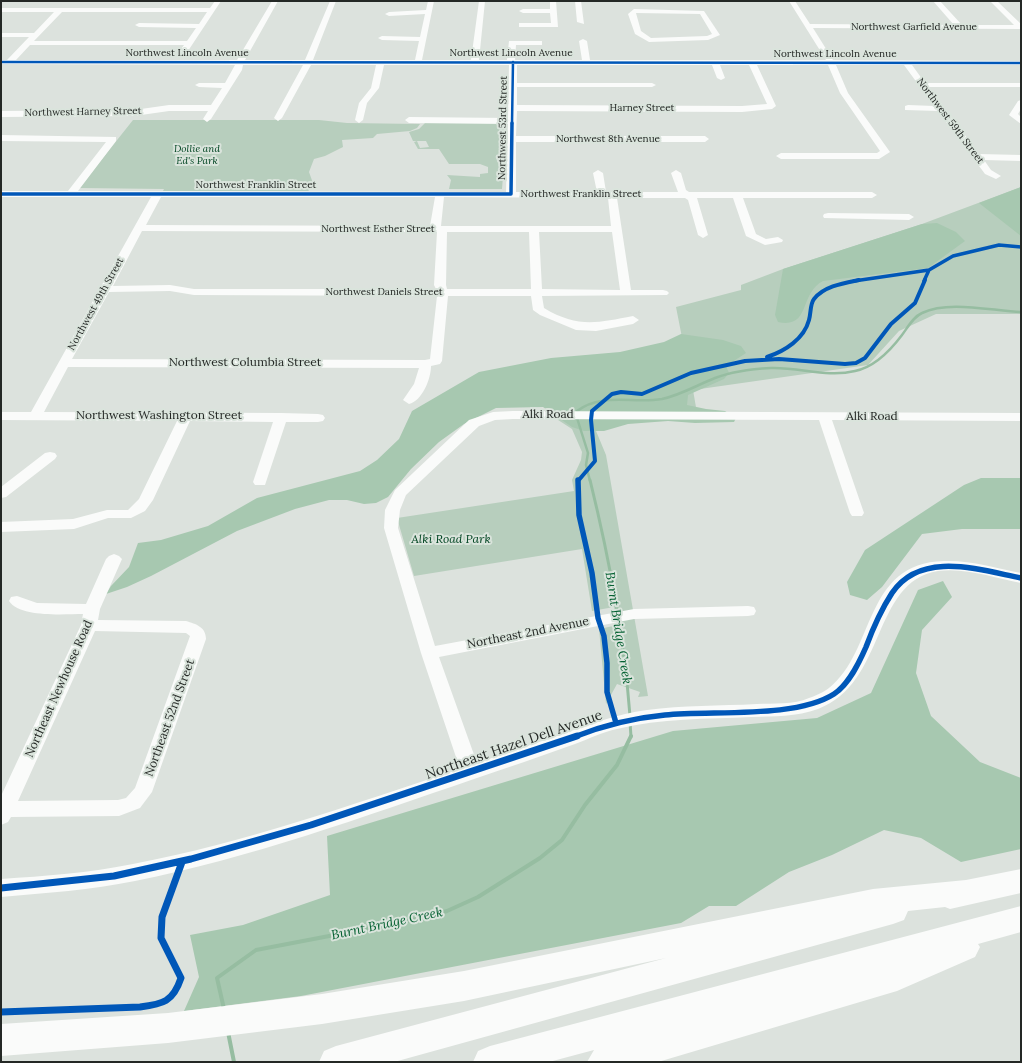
<!DOCTYPE html>
<style>
body{margin:0}
#map{position:relative;width:1022px;height:1063px;overflow:hidden;background:#dce2dd;font-family:Lora,serif}
canvas{display:block}
.frame{position:absolute;inset:0;border:2px solid #242825;pointer-events:none}
</style>
<div id="map">
<canvas width="1022" height="1063"></canvas>
<div class="frame"></div>
</div>
<script>
const context = document.querySelector('canvas').getContext('2d');
context.lineJoin = 'round';
function paint(path, color) {
  context.fillStyle = color;
  context.fill(path, 'evenodd');
}
function stroke(path, color, width, dash) {
  context.strokeStyle = color;
  context.lineWidth = width;
  context.lineCap = dash ? 'butt' : 'round';
  context.setLineDash(dash || []);
  context.stroke(path);
}
function label(font, color, halo, rows, align = 'center') {
  context.font = font + ' Lora,serif';
  context.lineWidth = 4;
  context.setLineDash([]);
  context.textBaseline = 'middle';
  context.strokeStyle = halo;
  context.fillStyle = color;
  for (const [text, x, y, turn = 0] of rows) {
    context.save();
    context.translate(x, y);
    context.rotate((+turn || 0) * Math.PI / 180);
    context.textAlign = isNaN(turn) ? turn : align;
    if (halo) context.strokeText(text, 0, 0);
    context.fillText(text, 0, 0);
    context.restore();
  }
}
const green = new Path2D(`
 M133,120H319L347,123L420,124L417,128L410,131L377,134L373,138L342,140L343,147L325,156L314,159L309,172L314,186L308,191H163L164,189L79,188Z
 M425,123H507L502,189H449L451,180L447,175L480,177V174L488,173V167L480,164H449L439,149H418L414,142L417,141L420,148L429,147L426,141H413L409,132L419,129Z
 M1021,187V314H936L899,331L868,365L693,390L697,413L589,414L606,455L648,696L638,697L640,692L617,684L606,704L599,629L618,625L614,607L592,611L582,549L414,576L397,518L574,491L572,480L581,460L582,452L572,429L555,418L689,373L676,307L741,290V285L783,269L922,224Z`);
const forest = new Path2D(`
 M1021,187V236L979,203Z
 M937,223L956,232L965,241L928,268L823,281C799,293 811,329 778,322L775,315L783,269L922,224Z
 M681,334L723,340L741,346L746,353L726,366L729,373L724,379L688,395L687,405L706,409L725,411L736,418L734,422L695,423L668,421L628,424L604,431H584L572,427L543,407L496,408L464,424L439,442L411,469L388,497L376,503L364,504L347,500H329L295,509L237,531L151,576L127,587L106,594L111,586L129,567L138,543L161,540L208,526L257,498L360,471L377,460L399,439L412,411L479,372L551,358L620,352L664,342Z
 M981,478H1021V529H962L922,534L882,587L867,600L850,595L847,582L865,550L964,485Z
 M943,581L952,597L922,630L916,673L931,716L980,762L1021,778V849L961,862L921,838L884,830L832,855L789,872L736,906H709L681,923L301,996L184,1011L199,977L190,935L243,925L330,895L327,836L673,731L817,718L871,693L918,590Z`);
const streamFar2 = new Path2D(`
 M590,481L586,465L588,453L577,418V411C602,392 633,404 662,399C681,395 697,385 715,378C733,371 753,369 771,368C800,367 827,378 855,371C875,367 890,351 902,335C908,327 913,317 922,313C949,300 992,311 1021,312`);
const streamFar1 = new Path2D(`
 M590,480C609,557 624,637 630,716
 M630,722L631,737`);
const stream = new Path2D(`
 M224,1009L217,978L256,950L418,919L447,911L478,897L540,858L562,840L585,805L617,765L631,736
 M228,1032L234,1062`);
const minor = new Path2D(`
 M215,1H221L186,54L179,52L184,45H30L16,60H237L272,1H278L245,60H305L330,1H336L313,60H415L419,41L382,40L378,38L382,36L420,37L425,14L389,16L385,14L389,12L426,10L428,1H434L422,60H471L479,1H485L479,60H507L509,41H542V45H516L515,60H582L579,41L583,39L587,41L590,60H826L789,1H795L810,24L954,25L933,1H940L962,25H1014L990,1H997L1021,24V29L813,28L833,60L1021,61V65H912L925,83H1021V87H929L979,154L1021,155V161L984,160L991,170L1001,176L996,179L985,174L938,111L905,110V106L908,105L934,106L904,65H836L848,93L890,152L879,159H781L776,156L781,153H877L880,151L840,93L828,65H757L776,106L772,109L742,112L517,111L516,136H705L709,139L705,142H516V192H597L593,173L598,170L603,173L606,192H678L671,173L676,170L681,173L686,190L689,192H872L877,195L872,198H743L756,234L766,239L778,237L783,240L782,242L765,245L746,236L733,198H697L708,235L703,238L698,235L688,200L685,198H617L631,290H663L667,291L669,293L667,295L542,296L544,308C577,328 597,323 633,316L639,320L633,324L596,331L576,330L540,315L533,310L531,296H448L442,361L440,364L431,366C431,379 422,401 409,404L403,400L414,384L419,368L68,367L44,412L281,413L318,414L323,415L325,418L323,421L318,422H286L265,485H255L253,482L273,422L190,421L153,500L145,511L131,518H108L74,529L1,532V522L73,519L107,510H128L139,499L177,421L1,420V412H31L151,197H1V191H68L106,142L1,141V135L116,137V141L78,191L506,192L508,124L409,123L405,120L409,117L508,118L509,65H384L379,88L367,103L363,120L359,123L355,120L359,103L371,88L376,65H311L282,118L278,121L274,118L303,65H243L242,70L211,119L207,122L203,119L208,111H169L134,116L1,117V111L134,110L169,105H211L222,88L199,87L195,85L199,83H225L235,65L1,64V60H7L29,37H1V33H34L54,12H1V8H210ZM62,12H207L199,24L139,23L135,25L139,27L196,28L187,41H34ZM517,65H712L717,78L721,80L725,78L720,65H749L767,104L742,106L517,105V87H652L656,85L652,83H517ZM161,197H435L430,226L146,225ZM444,197L608,198L611,226H441ZM142,231L437,232L434,285L436,289H194L170,285L113,286ZM447,232H529L531,289H447L446,285ZM539,232H612L620,290L542,289ZM170,291L194,295L437,296L430,359L425,360L72,359L109,292Z
 M550,1H556L558,27H519V23H551L550,13H523L519,11L523,9H550Z
 M575,1H581L584,24L577,22Z
 M634,9L704,11L720,35L708,40L649,42L635,34L628,14ZM636,13L700,14L712,34L707,36L651,38L641,31Z
 M1021,100V109L1018,114L1021,117V124L1009,115L1018,101Z
 M828,213L909,214L914,217L909,220L824,218L823,216L824,214Z
 M513,411L1021,413V421L832,420L864,513L862,516H852L850,513L819,420L513,419L495,420L479,426L406,495L400,510L398,528L435,646L634,609L748,606L754,607L756,611L754,615L748,616L634,619L439,657L477,763C506,753 534,744 563,734C591,724 617,714 647,710C683,705 720,706 757,704C773,703 794,705 809,698C815,696 824,692 829,688C876,651 863,563 944,561C970,560 996,568 1021,573V583C995,578 965,567 938,571C871,582 887,683 818,709C797,717 773,716 751,717C707,719 661,718 617,729C602,732 589,739 575,744C541,756 507,768 474,779C363,817 250,858 135,881C91,890 46,893 1,897V879C45,876 89,873 133,864C244,843 353,804 460,769L421,653L384,528L385,510L395,490L469,420L493,412Z
 M50,452L55,453L57,456L55,459L6,497L1,498V487L45,453Z
 M114,554L119,556L122,559L100,609L98,620L186,621C196,624 206,627 206,639L152,792L140,808L119,816L11,817L8,822L1,825V796L81,625L83,614C65,614 20,618 9,601L11,597L17,596L37,603L86,604L106,559L109,556ZM95,631L186,633L190,636L135,788L126,798L118,800L18,801Z`);
const highway = new Path2D(`
 M1021,869V893L950,909L945,907L908,911L904,920L893,924L394,1062H319L324,1051L336,1046L666,958L464,1001L322,1024L168,1043L1,1056V1024L168,1013L322,994L464,971L873,889L966,880Z
 M1021,906V932L978,944L980,947L975,957L897,991L658,1062H587L594,1050L549,1062H473L478,1051L490,1046Z`);
const cyclewayFar4 = new Path2D(`
 M1,62L1021,63
 M512,124L513,62`);
const cyclewayFar3 = new Path2D(`
 M1,194H511L512,123
 M854,281L929,270
 M924,281L929,270L953,256L999,245L1021,247`);
const cyclewayFar2 = new Path2D(`
 M767,357C785,351 804,339 809,320C811,313 810,304 814,299C824,286 844,283 859,280
 M578,481L595,461L591,420L592,411L612,394L621,392L642,394L691,373L745,361L779,359L845,364L856,363L865,358L891,324L915,303L925,280`);
const cyclewayFar1 = new Path2D(`
 M578,480L579,515L592,573L598,618L604,636L607,663V692L616,723
 M574,737C604,725 633,718 665,715C712,710 795,719 834,694C849,684 859,663 866,647C873,628 881,610 892,593C921,550 980,570 1021,578`);
const cycleway = new Path2D(`
 M1,888L114,876L191,859L311,825L577,736
 M1,1012L140,1007C163,1004 173,1002 181,978L161,938L162,917L182,862`);
const farStreetnames = [
 ["Northwest Garfield Avenue",914,27],
 ["Northwest Lincoln Avenue",187,53],
 ["Northwest Lincoln Avenue",511,53],
 ["Northwest Lincoln Avenue",835,54],
 ["Harney Street",642,108],
 ["Northwest Harney Street",83,112,-1],
 ["Northwest 59th Street",950,121,53],
 ["Northwest 53rd Street",503,128,-89],
 ["Northwest 8th Avenue",608,139],
 ["Northwest Franklin Street",256,185],
 ["Northwest Franklin Street",581,194],
 ["Northwest Esther Street",378,229],
 ["Northwest Daniels Street",384,292],
 ["Northwest 49th Street",96,304,-61]
];
const farParknames = [
 ["Dollie and",197,149],
 ["Ed's Park",197,161]
];
const streetNames = [
 ["Northwest Columbia Street",245,363],
 ["Alki Road",548,415],
 ["Northwest Washington Street",159,416],
 ["Alki Road",872,417],
 ["Northeast 2nd Avenue",528,633,-11],
 ["Northeast Newhouse Road",59,689,-66],
 ["Northeast 52nd Street",170,718,-70]
];
const parkNames = [
 ["Alki Road Park",451,540]
];
const waterNames = [
 ["Burnt Bridge Creek",618,628,81],
 ["Burnt Bridge Creek",387,924,-12]
];
const nearStreetnames = [
 ["Northeast Hazel Dell Avenue",514,745,-19]
];
paint(green, '#b7cebd');
paint(forest, '#a7c8b0');
stroke(streamFar2, '#96bda1', 2.5);
stroke(streamFar1, '#96bda1', 3);
stroke(stream, '#96bda1', 4);
paint(minor, '#fafbfa');
paint(highway, '#fafbfa');
stroke(cyclewayFar4, '#0057b8', 2.5);
stroke(cyclewayFar3, '#0057b8', 3.5);
stroke(cyclewayFar2, '#0057b8', 4);
stroke(cyclewayFar1, '#0057b8', 5.5);
stroke(cycleway, '#0057b8', 7);
label('10px', '#242825', '#dae4dc', farStreetnames);
label('italic 10px', '#014522', '#dae4dc', farParknames);
label('12px', '#242825', '#dae4dc', streetNames);
label('italic 12px', '#014522', '#dae4dc', parkNames);
label('italic 13px', '#056132', '#dae4dc', waterNames);
label('14px', '#242825', '#dae4dc', nearStreetnames);
</script>
